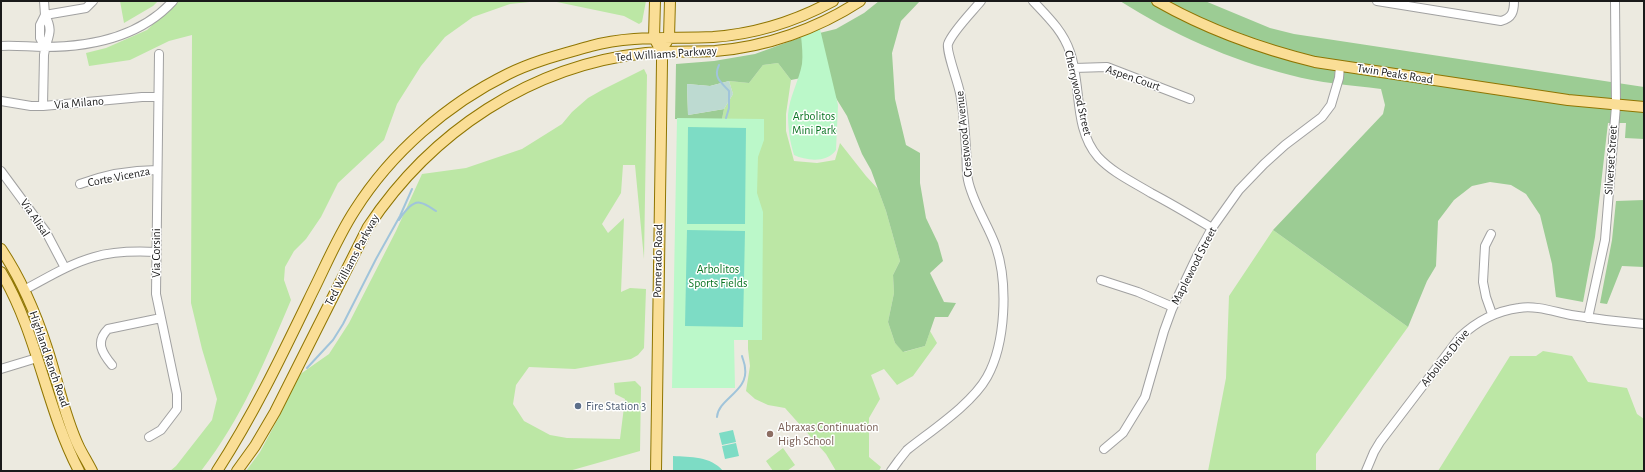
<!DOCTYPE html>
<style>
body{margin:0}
#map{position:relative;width:1645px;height:472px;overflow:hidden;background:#eceae0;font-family:"Alegreya Sans",sans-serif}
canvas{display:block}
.frame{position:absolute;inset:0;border:2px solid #1a1a1a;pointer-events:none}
</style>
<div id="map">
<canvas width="1645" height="472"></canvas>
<div class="frame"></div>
</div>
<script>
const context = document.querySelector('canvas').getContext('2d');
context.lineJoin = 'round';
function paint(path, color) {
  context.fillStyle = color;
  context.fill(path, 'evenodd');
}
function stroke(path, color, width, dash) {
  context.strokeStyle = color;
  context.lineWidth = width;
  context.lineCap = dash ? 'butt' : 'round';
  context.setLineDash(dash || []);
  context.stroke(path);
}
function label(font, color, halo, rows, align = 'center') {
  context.font = font + ' "Alegreya Sans",sans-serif';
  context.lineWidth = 3;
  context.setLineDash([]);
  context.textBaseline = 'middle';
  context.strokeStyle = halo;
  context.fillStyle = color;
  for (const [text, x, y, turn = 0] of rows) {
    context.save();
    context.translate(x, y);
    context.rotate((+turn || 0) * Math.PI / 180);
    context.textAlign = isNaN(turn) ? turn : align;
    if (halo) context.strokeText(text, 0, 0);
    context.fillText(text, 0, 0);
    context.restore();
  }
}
const grass = new Path2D(`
 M120,1H158L153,6L124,23Z
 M177,1H539L510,4L473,17L445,37L421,66L397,104L384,140L338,183L321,217L306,239L294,251L285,267L284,280L291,300C265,361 242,418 201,471H170L176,466L212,420L217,399L202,349L191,303L192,35L169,41L130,60L89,66L86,53L106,48L147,30Z
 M552,1H646L642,22L639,24L624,16Z
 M778,63L791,80L786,114V131L794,161L817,163L835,160L840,143L866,176L878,189L886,211L900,261L893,275L894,293L888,322L895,343L904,352L925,346L930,331L937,343L913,376L897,385L884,369L871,375L880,399L869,418V457L881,467L879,471H836L826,454L785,408L768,405L755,399L746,391L750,366L748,349V330L722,119L724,109L733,94L729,81L749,83L763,65Z
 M644,69L647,75L644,259L635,165H623L621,193L602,224L608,233L624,218L621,292L630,288L646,289L644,348L638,355L631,359L575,369L529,367L516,385L513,404L524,421L550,435L567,438L620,439L625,399L615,394L614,383L635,381L641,387L640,451L569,471H246L260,452L280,415L299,375L329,354L349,323L396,231L422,174L466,168L522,149L562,124L572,112L588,98L602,90Z
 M1273,230L1408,327L1316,454V471H1208L1226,378L1229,296Z
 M1543,351L1572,356L1588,382L1627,388L1637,414L1644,419V471H1438L1510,356H1536Z
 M783,448L795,465L787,471H773L766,461Z`);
const forest = new Path2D(`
 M879,1H920L901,21L892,53L895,99L906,145L920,153V183L926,218L938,243L943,261L930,273L944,302L956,303L948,317H935L925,346L903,352L895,343L888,322L894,293L893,275L900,261L886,211L871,170L862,154L847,116L831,90L826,73L791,80L778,63L763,65L749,83L729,81L710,86L687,84L688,115L724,109L722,119H675L676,64L714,61L755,54L799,38L836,29L864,13Z
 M1120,1H1205L1270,28L1294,34L1644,87V139L1625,138L1626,123H1608L1595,237L1583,302L1556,297L1552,264L1540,215L1526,194L1511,185L1490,182L1472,186L1454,200L1438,221L1436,266L1427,281L1408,327L1273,230L1383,114L1385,105L1381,89C1350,85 1319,83 1290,75C1230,60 1172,34 1120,1Z
 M1644,200V267L1622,266L1607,304L1600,303L1612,240L1616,201Z`);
const wetland = new Path2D(`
 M729,81L733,94L724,109L688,115L687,84L710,86Z`);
const park = new Path2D(`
 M820,29L838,105L836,150C827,163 807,161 794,155C790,143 788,128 788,115C789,97 799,81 802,64C803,55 802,46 801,36Z
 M677,118L764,119V140L758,157L757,193L763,212L762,340H734L735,388H672Z`);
const pitch = new Path2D(`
 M688,127L746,128L745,224H687Z
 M687,230L745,231L743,327L685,326Z
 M733,430L736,442L722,445L719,433Z
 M736,443L739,456L725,459L722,446Z
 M673,456C690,457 711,456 723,471H673Z`);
const stream = new Path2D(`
 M719,65C713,78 721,82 729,91V108L726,118
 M399,220C403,214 412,200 421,203C426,204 431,208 436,211
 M307,368L333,340L343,324L376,259L400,216L412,189
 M717,417C718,399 749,391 745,368C745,364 743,360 742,356`);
const minor = new Path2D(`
 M44,1L45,15L40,25V38L45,47
 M1033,1C1048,17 1063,31 1070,52C1082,86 1073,128 1098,157C1113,173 1133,182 1151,193C1172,204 1192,216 1212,228
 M1377,1L1501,21C1512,18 1514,12 1514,1
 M45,15L86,8L93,1
 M1,46C15,45 30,47 44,47C91,47 140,37 173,1
 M1074,68L1107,67L1190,99
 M1,101L31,106H43L142,97H158
 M43,106L44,55C46,37 55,34 45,15
 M1,171L46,232L65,268
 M80,184C104,175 132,170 157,170
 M1491,234L1485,246L1483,282L1486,297L1492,314
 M1101,280L1138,292L1173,307
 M24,290C47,278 69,264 94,257C114,251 135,251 156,252
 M1588,318L1605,240L1616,106L1615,1
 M112,365C102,353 95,342 108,329L161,318
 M1,369L37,358
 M149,437L161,430L177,409V394L156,294L159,54
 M1104,449L1123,433L1145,397L1164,331L1172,309L1198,254L1212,228L1239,190L1264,164L1285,145L1322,117L1331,105L1339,78L1340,66
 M891,471L899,460L907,450C932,430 972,404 987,377C1006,343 1008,283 996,247C988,224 973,204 968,180C966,171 967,160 966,150C965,131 964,112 960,93C958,82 946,51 948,44C952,32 973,11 981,1
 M1366,471L1374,452L1380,442L1460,337C1477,321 1496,311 1519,308C1536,305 1555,312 1571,315C1595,319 1619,322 1644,324`);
const major = new Path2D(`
 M655,1L654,38L662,52V62L656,471
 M1157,1C1208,30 1258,48 1315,62L1568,100L1644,107
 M666,43L669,37L670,1
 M1,249C21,279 36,314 47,348C58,381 64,416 79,447C83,455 88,463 92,471
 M1,272C38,334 46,408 79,471
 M217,471C254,414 283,353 312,293C326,265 338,236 355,210C391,153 447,104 508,74C534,61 563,54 591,46C631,35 672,39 713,37C755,34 796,21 833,1
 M237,471L255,446L275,412L368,227C431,132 531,65 646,53C669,51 692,52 715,51C766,47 817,29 860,1`);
const markers = [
 [578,406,4,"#5c6f8a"],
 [770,434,4,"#8d6e63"]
];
const streetNames = [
 ["Ted Williams Parkway",666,54,-4],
 ["Twin Peaks Road",1395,74,9],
 ["Aspen Court",1133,78,19],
 ["Cherrywood Street",1078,93,77],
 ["Via Milano",79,103,-5],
 ["Crestwood Avenue",964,134,-96],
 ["Silverset Street",1611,160,-86],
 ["Corte Vicenza",119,177,-11],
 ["Via Alisal",35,218,56],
 ["Via Corsini",156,253,-90],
 ["Ted Williams Parkway",352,260,-62],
 ["Pomerado Road",658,261,-89],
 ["Maplewood Street",1194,266,-63],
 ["Arbolitos Drive",1445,358,-51],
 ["Highland Ranch Road",49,359,71]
];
const parkNames = [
 ["Arbolitos",814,116],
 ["Mini Park",814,130],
 ["Arbolitos",718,269],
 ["Sports Fields",718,283]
];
const serviceNames = [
 ["Fire Station 3",586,406]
];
const educationNames = [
 ["Abraxas Continuation",778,427],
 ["High School",778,441]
];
paint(grass, '#bce7a5');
paint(forest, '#9ccc94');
paint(wetland, '#bddad1');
paint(park, '#bbf8c9');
paint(pitch, '#7ddcc5');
stroke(stream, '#a0c4da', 2);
stroke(minor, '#a1a1a1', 10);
stroke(major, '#8f7502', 12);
stroke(minor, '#fff', 8);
stroke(major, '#fade96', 10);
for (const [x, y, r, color] of markers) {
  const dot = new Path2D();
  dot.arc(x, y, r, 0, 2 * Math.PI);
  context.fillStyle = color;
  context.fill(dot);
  stroke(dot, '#fff', 1.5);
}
label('12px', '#1a1a1a', '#fff', streetNames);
label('12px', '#0c7524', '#fff', parkNames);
label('12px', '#4e5e75', '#fff', serviceNames, 'left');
label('12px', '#785e54', '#fff', educationNames, 'left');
</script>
